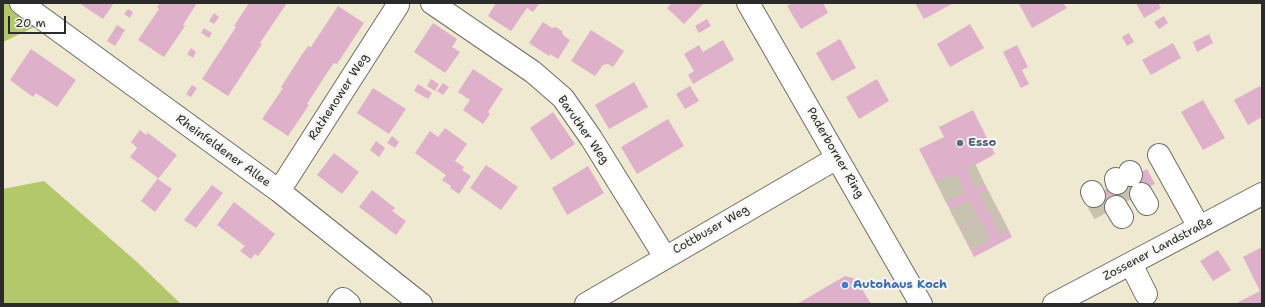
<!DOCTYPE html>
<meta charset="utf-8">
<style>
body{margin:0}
#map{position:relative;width:1265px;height:307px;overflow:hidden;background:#efe9d2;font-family:"Shantell Sans",sans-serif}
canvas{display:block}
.frame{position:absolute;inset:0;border:4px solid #2b2b2b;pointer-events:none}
.scale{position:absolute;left:8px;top:16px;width:58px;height:18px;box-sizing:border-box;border:2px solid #2b2b2b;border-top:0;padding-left:5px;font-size:12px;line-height:14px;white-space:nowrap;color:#2b2b2b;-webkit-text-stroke:3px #f6f6f2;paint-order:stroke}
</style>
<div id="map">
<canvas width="1265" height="307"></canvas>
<div class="frame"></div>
<div class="scale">20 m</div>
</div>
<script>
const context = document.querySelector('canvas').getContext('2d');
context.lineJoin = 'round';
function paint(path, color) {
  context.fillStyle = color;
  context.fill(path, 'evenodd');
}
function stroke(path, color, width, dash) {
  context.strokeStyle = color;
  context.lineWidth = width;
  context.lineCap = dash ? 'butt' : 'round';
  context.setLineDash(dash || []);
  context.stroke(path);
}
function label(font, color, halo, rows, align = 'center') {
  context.font = font + ' "Shantell Sans",sans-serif';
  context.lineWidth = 4;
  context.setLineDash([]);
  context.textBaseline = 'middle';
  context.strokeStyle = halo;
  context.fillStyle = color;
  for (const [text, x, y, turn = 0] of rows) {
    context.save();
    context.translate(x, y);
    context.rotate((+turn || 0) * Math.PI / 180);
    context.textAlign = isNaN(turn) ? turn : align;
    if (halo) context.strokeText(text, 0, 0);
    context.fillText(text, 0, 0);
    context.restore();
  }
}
const green = new Path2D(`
 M3,3H18L47,21L3,42Z
 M44,181L137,262L181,304H3V189Z`);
const building = new Path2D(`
 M79,3H114L103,19Z
 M160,3H197L183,25L185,26L164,57L138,40L159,9L157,7Z
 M249,3H287L260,43L262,44L228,96L202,79L236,27L234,26Z
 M496,3H538L539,4L533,12L527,8L511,31L488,16Z
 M672,3H704L684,24L667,8Z
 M792,3H823L828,13L801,29L787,6Z
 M915,3H954L924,19Z
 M1020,3H1063L1067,8L1032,28L1019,4Z
 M1136,3H1158L1161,8L1144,18Z
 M338,6L364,23L337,64L334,63L327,73L307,104L309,105L288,136L262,119L283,88L281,87L301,56L308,46L311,47Z
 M128,9L133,12L130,18L124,14Z
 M214,13L219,17L214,24L209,21Z
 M1164,16L1168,23L1159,29L1154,22Z
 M707,19L711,26L699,33L695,26Z
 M543,22L552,28L556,27L562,31L563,35L570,40L558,59L550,54L549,56L529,43Z
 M433,23L457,39L452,47L460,52L445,73L414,52Z
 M970,24L984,48L950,67L937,44Z
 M117,25L125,30L115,46L107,41Z
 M204,28L212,33L209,38L201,33Z
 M591,30L624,51L613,67L608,64L603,65L595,76L571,61Z
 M1129,33L1134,42L1127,46L1122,37Z
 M1209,34L1213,43L1197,52L1193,42Z
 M840,39L856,68L832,81L816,53Z
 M723,40L734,60L693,84L688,75L694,71L684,54L699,45L703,52Z
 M1173,43L1181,58L1151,75L1142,60Z
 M1017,45L1028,67L1022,70L1029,84L1021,88L1003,52Z
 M191,48L196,52L193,58L187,54Z
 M31,49L76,80L57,107L36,93L33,97L10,80Z
 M473,69L503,89L488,112L490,114L483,124L463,110L470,100L458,92Z
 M431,79L439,84L435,91L427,86Z
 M877,79L889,101L859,119L846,97Z
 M634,82L648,107L609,129L595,105Z
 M443,83L449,87L443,95L437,91Z
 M418,84L432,93L428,99L414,91Z
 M192,85L197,88L191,97L186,94Z
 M690,86L699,101L685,109L676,94Z
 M1260,86L1262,90V117L1248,125L1234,100Z
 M373,88L406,109L389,134L357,113Z
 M1203,100L1225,138L1203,150L1181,112Z
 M973,110L995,154L975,165L1012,237L974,257L919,149L944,137L939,127Z
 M553,112L575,144L551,160L530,128Z
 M668,119L684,146L637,174L621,147Z
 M445,128L467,144L455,161L464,167L462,170L471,176L459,194L450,188L451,186L442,180L446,175L415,153L430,131L438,137Z
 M140,130L146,135L148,133L177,155L158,179L172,189L155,212L141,201L158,178L130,157L137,148L131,142Z
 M392,136L399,142L395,148L387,143Z
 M376,141L385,148L379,157L370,150Z
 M334,153L359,172L342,194L317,175Z
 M486,165L518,187L501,210L470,188Z
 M588,166L604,193L567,215L552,188Z
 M1147,169L1155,184L1147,188L1148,190L1100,216L1090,198L1138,171L1139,173Z
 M212,185L223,193L196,228L184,220Z
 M372,190L395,208L392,211L406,221L396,235L359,207Z
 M234,202L275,234L258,256L255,254L251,259L240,251L245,246L217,225Z
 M1262,247V304H1235L1260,291L1243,257Z
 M1218,250L1231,270L1213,281L1200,261Z
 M845,276L856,279L871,304H797Z`);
const minorTunnel = new Path2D(`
 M1117,183L1127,201
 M941,192L980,174
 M1094,196L1104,214
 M955,220L993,200
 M966,240L1004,221`);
const minor = new Path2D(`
 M21,3L279,191L421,304
 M432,3L533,72L563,98L591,138L665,257
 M748,3L921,304
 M1159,155L1199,227
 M1130,172L1131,175
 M1116,179L1117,183
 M279,191L398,5V3
 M1092,192L1094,196
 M1141,194L1147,204
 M1116,207L1122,217
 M1131,264L1146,294
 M339,304L343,299L349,304
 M586,304L837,158`);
const major = new Path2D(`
 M1054,304L1262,194`);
const markers = [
 [960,143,4,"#5c6f8a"],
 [845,285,4,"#3f7fe0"]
];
const streetNames = [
 ["Rathenower Weg",339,97,-57],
 ["Baruther Weg",583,130,55],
 ["Rheinfeldener Allee",223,151,36],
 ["Paderborner Ring",835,153,60],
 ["Cottbuser Weg",711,230,-30],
 ["Zossener Landstraße",1158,249,-28]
];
const serviceNames = [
 ["Esso",968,143]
];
const shopNames = [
 ["Autohaus Koch",853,285]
];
paint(green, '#b3c76b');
paint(building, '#dfb0ca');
stroke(minorTunnel, '#c8c3b1', 22, [22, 11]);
stroke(minor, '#706e65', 24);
stroke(major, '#706e65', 24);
stroke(minor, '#fff', 22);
stroke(major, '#fff', 22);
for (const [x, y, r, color] of markers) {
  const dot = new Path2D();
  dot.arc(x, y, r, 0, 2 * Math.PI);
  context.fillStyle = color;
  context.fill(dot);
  stroke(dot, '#f6f6f2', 1.5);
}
label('12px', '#2b2b2b', '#f6f6f2', streetNames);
label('bold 12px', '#4e5e75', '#f6f6f2', serviceNames, 'left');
label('bold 12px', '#366cbe', '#f6f6f2', shopNames, 'left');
</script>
